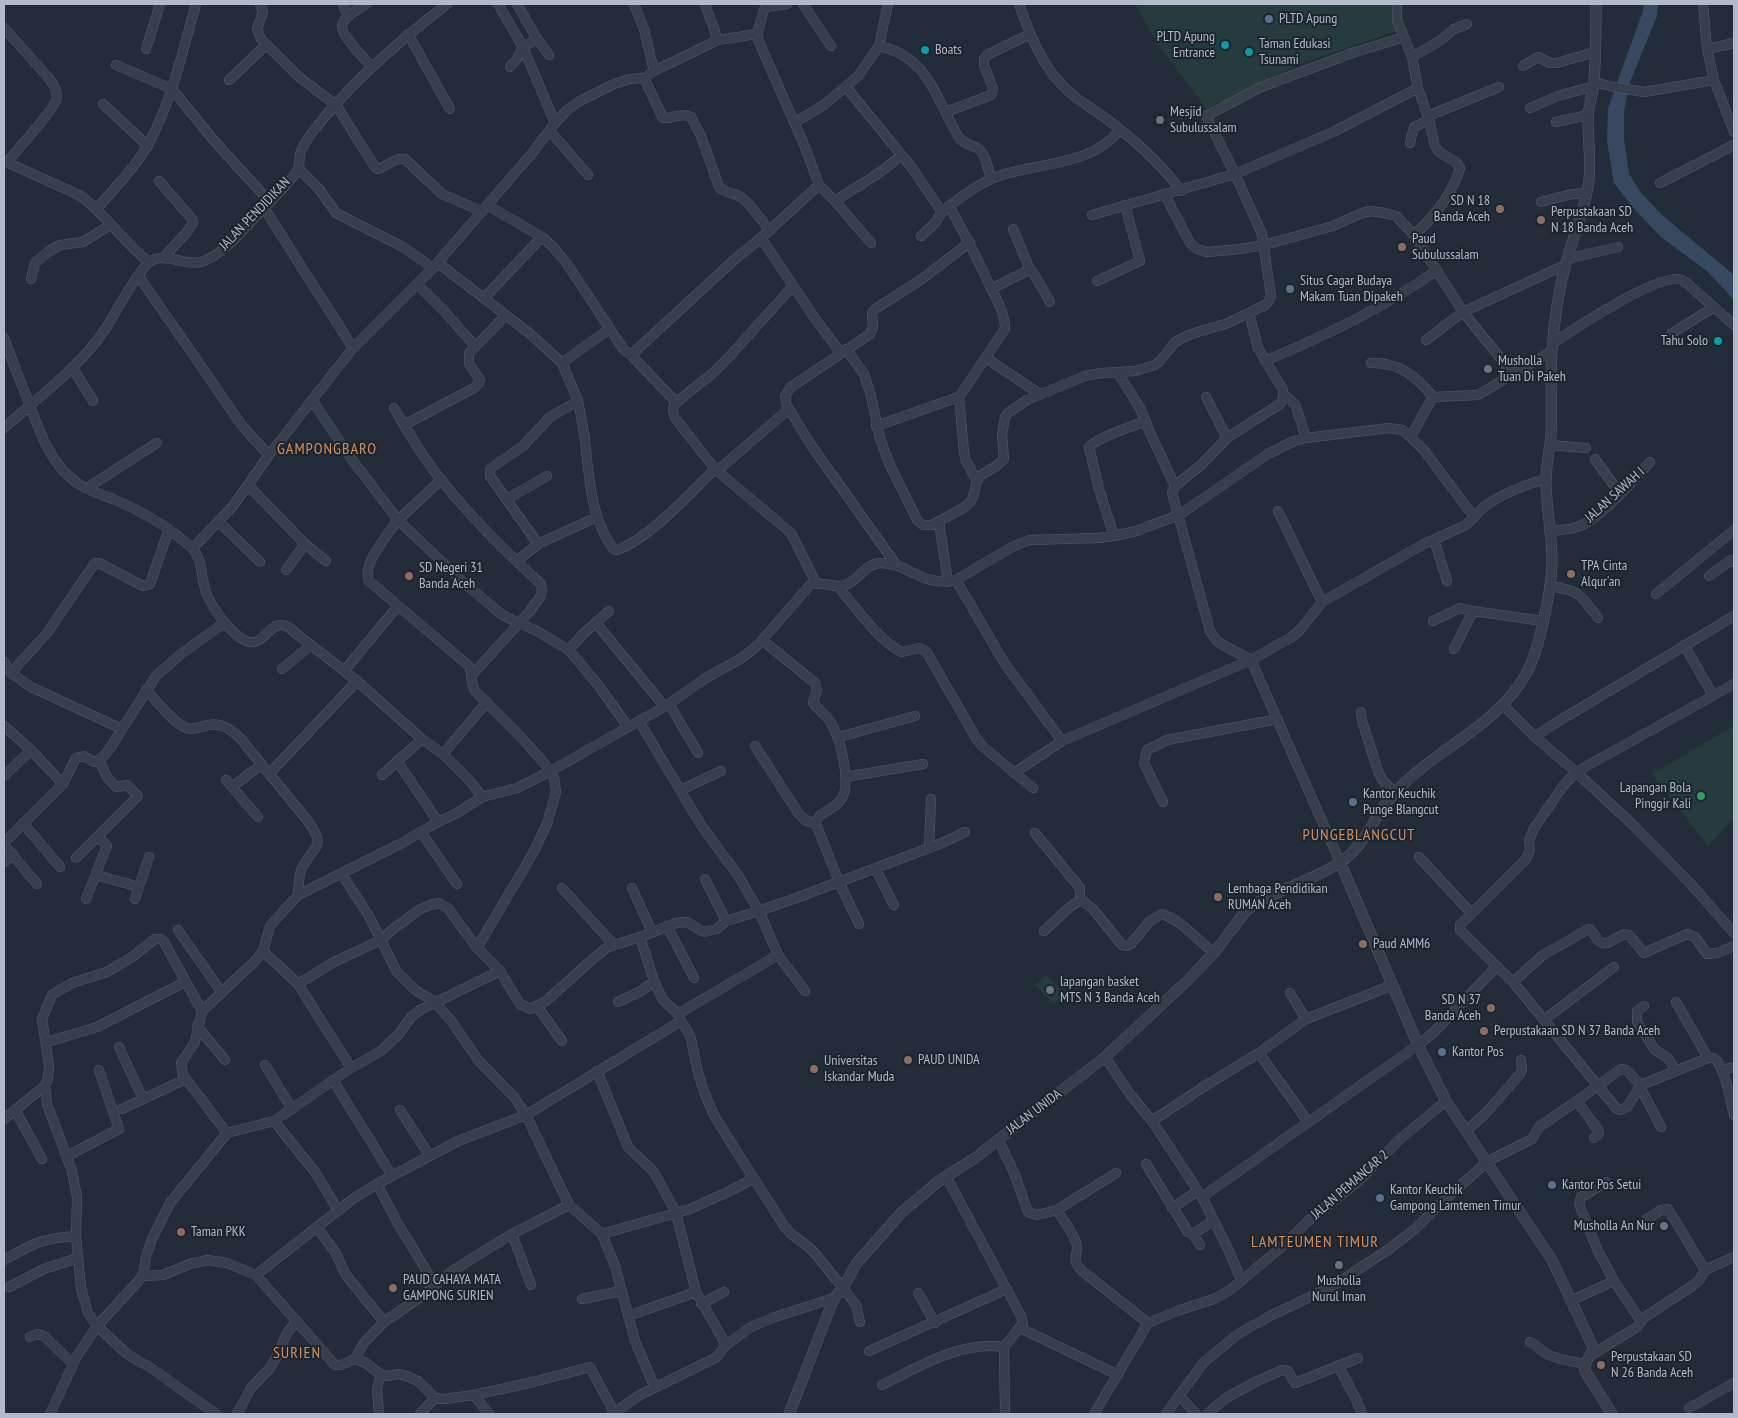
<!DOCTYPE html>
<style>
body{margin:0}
#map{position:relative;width:1738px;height:1418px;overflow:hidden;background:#232d3a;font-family:"PT Sans Narrow",sans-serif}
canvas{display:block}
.frame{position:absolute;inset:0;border:5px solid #b1bac7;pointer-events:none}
</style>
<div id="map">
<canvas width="1738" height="1418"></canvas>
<div class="frame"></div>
</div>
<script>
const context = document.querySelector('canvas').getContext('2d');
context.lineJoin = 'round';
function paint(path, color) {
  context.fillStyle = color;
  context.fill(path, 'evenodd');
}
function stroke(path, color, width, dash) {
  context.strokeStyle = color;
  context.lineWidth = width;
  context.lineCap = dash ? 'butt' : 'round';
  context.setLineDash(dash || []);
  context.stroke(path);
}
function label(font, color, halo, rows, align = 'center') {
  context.font = font + ' "PT Sans Narrow",sans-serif';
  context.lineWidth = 4;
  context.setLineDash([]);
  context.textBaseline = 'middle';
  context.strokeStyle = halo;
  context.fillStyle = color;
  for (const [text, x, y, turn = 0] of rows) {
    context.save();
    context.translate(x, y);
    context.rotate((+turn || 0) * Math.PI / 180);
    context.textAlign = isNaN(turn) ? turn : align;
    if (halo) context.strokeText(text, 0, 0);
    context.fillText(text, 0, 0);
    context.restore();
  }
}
const green = new Path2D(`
 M1135,4H1394L1397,31L1302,63L1206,109L1156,41Z
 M1734,726V818L1708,846L1652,774Z
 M1046,975L1065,994L1054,1004L1035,985Z`);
const water = new Path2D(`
 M1644,4H1658L1657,16L1630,82L1624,111V139L1629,174L1641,193L1663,216L1734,275V300L1707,271L1661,237L1635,210L1614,183L1607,141L1608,108L1643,11Z`);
const minor = new Path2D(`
 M260,4L263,12L257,29L261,39L299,77L336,105L375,167L378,169C388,166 394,157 405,159L442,194L481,211
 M343,4L348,17
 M366,4C359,9 344,16 342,25C340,35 365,59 372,67
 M498,4L523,47L555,123
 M634,4L644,29L654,71
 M705,4L718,40
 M803,4L831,46
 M1019,4C1030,35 1042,67 1067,90C1077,100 1092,108 1104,117C1133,139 1159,161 1181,191
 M1703,4L1707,49L1714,80L1734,132
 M765,7L757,34L759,42L805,147L819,185L835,201L871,243
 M765,7L787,4
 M4,28L47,76C52,82 57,89 57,97C57,107 16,151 7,162
 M408,34L450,109
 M1404,37L1412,57L1418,88L1429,120L1435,146L1439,152L1456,162L1460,168C1452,195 1434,217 1414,235
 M537,39L549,55
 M879,46C931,57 936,102 960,139C965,145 971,144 977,148C986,153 988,170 991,179
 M146,49L160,4
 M1707,49L1734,43
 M1412,57L1441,40L1454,29L1467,24
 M116,65L172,89L216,143L270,202
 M1523,66L1538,57L1550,63H1557L1595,52
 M510,67L517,59L523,47L537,39L517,4
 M644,78L663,118C672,119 683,112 691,117L701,136L719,187C725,194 733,192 741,197C752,205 761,220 770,231
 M229,80L266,45
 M1594,82L1614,87L1644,92L1714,80
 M846,87L912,168L942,212L949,206
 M103,104L148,146
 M1530,108L1558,96L1594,86
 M946,112L991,95L993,89L984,65V59L987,55L1030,34
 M1428,116L1499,87
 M1556,122L1588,115
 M794,123L824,105L858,76L879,46L888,4
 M550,131L588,175
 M1410,143L1414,127L1429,120
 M4,161L79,195C106,213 123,243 149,262
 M298,168L319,189L336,213L403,247L433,268L533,152L555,123L567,110L578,102L614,84L630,79L644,78L654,71L718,40L757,34
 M159,181L192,219L193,223L187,232L163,258
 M1660,183L1734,145
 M819,185L761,238L814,317L840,352
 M1165,195L1190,243L1197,249L1207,252L1240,249L1264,245L1333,226L1362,213L1371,211L1384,213L1396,216L1414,235L1463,312L1514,375
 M835,201L876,175L901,156
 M1541,202L1572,194L1587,193
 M487,205L542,237L552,246L565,261L624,350L631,355L734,260L761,238
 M264,208L353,348
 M97,209C115,187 138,165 151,139C173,97 183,49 196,4
 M1092,215L1235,174L1206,116L1261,87L1352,53L1404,37L1397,20V4
 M1013,229L1030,270
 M921,236L935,223L942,212
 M1567,259L1618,247
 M438,263L528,332L562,363L578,401L550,417L523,446L490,469V476L538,544L517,561
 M138,275L243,427L269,455
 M31,279L35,263L49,251L60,245L83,242L110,225
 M1097,281L1140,261L1125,205
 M417,284L445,312L475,346
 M991,289L1029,270L1032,271L1050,302
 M484,298L542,237
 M1249,313L1258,348L1283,390V398L1280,404L1227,438L1201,465L1175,486L1172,493L1210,631L1217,641L1223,645L1251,660L1340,862
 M1671,334L1714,307
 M4,338C11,358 19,378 27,398C39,429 49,465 79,484C89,491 102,495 113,499C137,509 159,521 179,537C183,541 189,544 193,549C202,560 201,572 204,585C207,602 230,634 246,641C264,649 270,617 288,627L357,681L422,739L443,754L471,782L482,797
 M1426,340L1463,312L1565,265
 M1553,343C1573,330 1661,271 1682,280C1688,283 1694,290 1700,295C1711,305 1723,315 1734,325
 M846,349L864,374L871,396L880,438L889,463L917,520L923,525H932L965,507L971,501L973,497L977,481L980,476L999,464L1004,459L1002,435L1005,417L1009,412L1027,400L1085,376L1101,373L1135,371L1155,365L1160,361L1175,342L1191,334L1228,323L1265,305L1269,301L1271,296L1262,234L1235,174L1333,132L1418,88
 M631,355L676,402
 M986,358L1040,394
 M1265,361C1324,336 1384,308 1437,270
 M562,363L609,329
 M1371,363C1399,362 1416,376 1433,397
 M72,367L93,401
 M1117,372L1140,408L1151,435L1175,486
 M1284,395L1295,404L1306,438
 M959,397L964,452L966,461L977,481
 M1206,397L1227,438
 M312,400L350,457L398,520C388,534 361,565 369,581L469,666C473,675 470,683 475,691L520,736L551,771L554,778L556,792L547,824L533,853L477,948
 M578,401C581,417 585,434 586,450C590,486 592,519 613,549L618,550C652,536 688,495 715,469L675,418L673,411L674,404L713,373L727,359L793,286
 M394,408C403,423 412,439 422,454C455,502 498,545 541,584L542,590L540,597L530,611L472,675
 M404,425L474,388L479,383L480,380L469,364V353L506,315
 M876,426L959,397L1005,329C1005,313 997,300 990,286C977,258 964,232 949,206C961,197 976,186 991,179C1030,162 1093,168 1120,129
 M4,428C34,401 69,375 95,343C111,324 121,300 135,280C139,274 144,266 149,262C163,251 185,266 201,262C223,256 247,225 263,209C271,201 294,178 298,169C300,165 299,159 300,154C302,147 307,140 311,134C349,84 398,42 447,4
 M1411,436L1433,397L1478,395L1552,351
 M1550,445L1586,448
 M1595,459L1620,494
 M715,469L791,533L816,583
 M717,471L789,409
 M441,480L398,520L463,582L501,614L518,623L535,630L569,650L599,686L628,727
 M248,485L305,544L326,561
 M87,488L157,443
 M507,499L547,476
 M1278,511L1322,602
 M218,521L260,562
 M939,522L948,582
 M1549,531C1559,530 1571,530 1580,526C1603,516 1633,481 1650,462
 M1114,536L1099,489L1089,447C1096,438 1133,426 1146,421
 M1434,540L1447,581
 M538,544L597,517
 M193,548L233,506L269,455L353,348L433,268
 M897,566L811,445L786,404L785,396L791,387L870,334L873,327L872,313L875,309L922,279L970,242
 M286,570L305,544
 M1709,576L1731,560L1734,562
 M956,580L1005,664L1062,741
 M838,586C852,604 882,644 902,652L919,648L926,651L976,738L982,746L1033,788
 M1549,586C1579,590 1580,594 1598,618
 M1656,594L1734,530
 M1433,621L1460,608L1473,611L1543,621
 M596,623L664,706
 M762,640L815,683L817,690L813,702C818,710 826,715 831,723C840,738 853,785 840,801C833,810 817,812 816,824L839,882L859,924
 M1684,645L1713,695
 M1454,649L1473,611
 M569,650L582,635L609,611
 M4,662L11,673L31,687L122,729L156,676L181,654L224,623
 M282,669L311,645
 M344,671L397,607
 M11,673L47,633L95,563H99L143,586L150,584L169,529
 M146,690C156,700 172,722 186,728C194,731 200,726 209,725C222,722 231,730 240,738L307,820C327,848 315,843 302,868C298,876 299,886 298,895
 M669,704L698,753
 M1503,705L1535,737L1576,772L1632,824L1689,882L1734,933
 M1361,712L1362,721L1379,774L1384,782L1395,792
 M639,721L701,825L739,877L759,911L778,955L805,991
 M4,726L31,750
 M839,737L915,716
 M1535,737L1549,727L1734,616
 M755,746L799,814L805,820L816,824
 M443,754L487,702
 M397,761L438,822
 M270,773L357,681
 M1014,773L1062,741L1251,660L1290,638L1300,630L1322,602L1422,545L1464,526C1472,521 1477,513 1484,507C1503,493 1524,485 1546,479
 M382,775L422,739
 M4,776L31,750L63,784
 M845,777L923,764
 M226,780L258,817
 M232,787L262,764
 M681,790L721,771
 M1163,802L1144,763L1147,750L1167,740L1278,719
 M23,823L60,867
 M421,832L457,884
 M1035,833L1080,888V900
 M4,843L63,784L76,758L84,756L94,762C107,758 115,740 122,729
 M4,845L37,884
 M929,848L931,799
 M1419,857L1471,913
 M76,858L138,796L127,785L116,787L107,777L99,760
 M4,862L13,854
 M875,868L894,905
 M341,873L369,916L397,972L415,990L435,1002L452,1022L479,1061L514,1097L526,1115L569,1205L602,1234L615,1266L635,1341L655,1388
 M96,875L139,887
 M705,879L726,921
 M562,888L614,945
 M632,888L652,932
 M86,899L107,846L98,836
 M135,899L149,857
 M667,926L694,978
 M178,930L222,993
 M1044,931L1071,906L1081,900L1092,908L1122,945L1127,946L1131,944L1150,921L1162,914C1179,919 1199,941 1214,953
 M640,937L654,981L663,1000L678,1014
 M263,951L298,984L351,1068
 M1513,982L1543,955L1589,929C1595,932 1596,942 1603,943C1612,945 1618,932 1629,935L1644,953L1687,934L1695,937L1707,954L1717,953L1734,946
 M298,984L334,962L381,940L392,930L419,910L430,905L439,903L448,908L477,948L500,971L520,1004L530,1009L546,1001L595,957L608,947L640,937L676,923L687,922L704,932L717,929L726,921L759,911L799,897L942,843L965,832
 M618,1002L641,991L654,981
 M1676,1002L1708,1058
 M537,1006L562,1041
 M1644,1006L1637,1011V1022L1655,1050L1668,1058L1676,1071
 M202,1011L164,942L161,939H155L135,955L107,972L72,983L52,995L42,1019L49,1065L48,1078L45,1086L47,1104L72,1171L77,1197L76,1236L81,1288L88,1313L97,1326L127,1354L151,1368L216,1414
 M1306,1019L1393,985
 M1545,1019L1614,967
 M681,1021C694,1038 692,1048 697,1068C701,1085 708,1103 716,1119L784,1226L790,1233L812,1250L843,1288L856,1305L860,1322
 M197,1026L225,1060
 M47,1042L97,1027L185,982
 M119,1047L143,1099
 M1259,1053L1308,1122
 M1105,1057L1130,1094L1152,1121L1202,1197L1229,1251L1241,1280
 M265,1065L292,1109
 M1722,1070L1734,1067
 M597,1071L628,1147L654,1172L676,1213L696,1292L726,1345
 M333,1080L392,1176
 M1641,1085L1627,1107L1620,1110L1616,1108L1513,982L1460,930V925L1526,859L1530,850L1529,841L1533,830L1563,786L1576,772L1734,684
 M1640,1087L1661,1127
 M1577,1101L1598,1130L1599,1133L1594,1138
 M122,1109L186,1079
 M15,1110L42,1159
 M400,1110L430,1156
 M4,1119L45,1086
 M274,1121L315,1172L338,1210
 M1152,1121L1208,1084L1259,1053L1306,1019L1290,993
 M1467,1130L1485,1114L1520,1074L1522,1070L1521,1060
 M227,1133L183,1075L181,1063L195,1042L202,1011L255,961L263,951L270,926L298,895L400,844L438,822L459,812L482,797L517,788L551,771L669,704L704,679L742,658L757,646L810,585C822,580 833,589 845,585C859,581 865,563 881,563C908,563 924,588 956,580L1012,547L1029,540L1098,538L1114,536L1136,531L1179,515L1268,454L1294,441L1306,438L1389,428L1403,430L1423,449L1474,517
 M998,1139L1015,1175L1028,1212L1037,1215L1057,1210C1063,1220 1072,1231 1076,1242C1081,1256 1068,1256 1082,1271L1148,1323
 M67,1156L119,1129L99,1070
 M1146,1164L1188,1232
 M946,1176L1021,1316L1023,1323L1004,1347L1005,1414
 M377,1184L397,1222L435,1285
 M1202,1197L1418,1045L1434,1032L1497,966
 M1172,1208L1198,1191
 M1057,1210L1116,1173
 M1647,1219L1661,1210L1668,1209L1705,1270
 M317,1227L335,1252L346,1275L384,1322
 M512,1234L531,1285
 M602,1234L690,1209L732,1190L754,1178
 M1200,1245L1193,1234L1213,1221
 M4,1260C32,1244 43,1238 76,1236
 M256,1275L354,1198L377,1184L458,1141L526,1115L681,1021L678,1014L778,955
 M143,1276L163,1275L190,1264L208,1260L227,1263L256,1275L335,1365H341L355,1359L366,1363L381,1375L387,1376L399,1374L409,1377L418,1381L435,1398L444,1399L474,1395L489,1414
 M1614,1281L1641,1321
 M9,1287L44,1269L78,1258
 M918,1293L935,1323
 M582,1299L621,1291
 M1570,1301L1614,1281L1597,1249L1579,1204L1581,1197L1585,1195L1606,1182
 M701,1304L724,1292
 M628,1316L696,1292
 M1148,1323L1177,1311L1214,1299L1230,1290L1284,1245L1308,1221L1361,1179L1400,1139L1446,1101
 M1020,1328L1118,1375
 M30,1337L37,1334L44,1336L73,1364
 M1530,1342C1537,1345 1540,1350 1547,1354C1558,1360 1572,1361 1584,1364
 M869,1351L1007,1289
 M1590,1356L1637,1327L1645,1317L1694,1285L1700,1279L1705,1270L1734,1257
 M355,1359L364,1343L384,1322L422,1296L452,1271L512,1234L569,1205
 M1338,1365C1346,1382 1356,1396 1362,1414
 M882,1385C920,1366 960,1341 1004,1347
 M474,1395L533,1382L590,1367L615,1414
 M1179,1395L1196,1414
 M1689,1408L1734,1383
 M50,1414L77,1356L97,1326L143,1276L146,1257L152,1239L170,1203L227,1133L274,1121L351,1068L381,1051L399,1034L411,1017L420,1010L500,971
 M237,1414L251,1388L270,1368L277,1356L287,1333L296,1322
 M379,1414L377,1389L381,1375
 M420,1414L435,1398
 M612,1414L640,1395L717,1357L726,1345L751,1327L775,1317L834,1298
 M1094,1414L1148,1323
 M1166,1414L1203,1363L1238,1334L1270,1316L1333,1286L1392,1247L1415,1229L1440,1204L1488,1161L1532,1139L1539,1127L1577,1101L1621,1069L1626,1070L1641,1085L1708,1058C1711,1058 1713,1057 1715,1059C1725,1067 1731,1103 1734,1115
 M1207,1414L1226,1398L1255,1382L1282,1370L1288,1371L1295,1383L1298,1382L1358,1358`);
const tertiary = new Path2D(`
 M1340,862L1418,1045L1446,1101L1552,1260L1593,1347C1593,1357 1582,1361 1585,1371L1612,1414
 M789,1414L834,1298L843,1288L856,1264L902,1212L939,1181L975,1158L1105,1057L1186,982L1214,953L1245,912L1253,905C1281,888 1315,880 1342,861C1366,844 1374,816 1393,795C1433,749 1497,728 1527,672C1540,648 1552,586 1552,560C1552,533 1546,508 1546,481C1546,465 1550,450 1551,434C1552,406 1550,378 1552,350C1554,323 1558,294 1565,267C1572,238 1585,211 1589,181C1591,161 1588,139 1588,119C1588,106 1593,95 1594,82C1596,56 1596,30 1596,4`);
const markers = [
 [1269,19,5,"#5c6f8a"],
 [1225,45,5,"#0f9aa8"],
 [925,50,5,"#0f9aa8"],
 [1249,52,5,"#0f9aa8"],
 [1160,120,5,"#6b7280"],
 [1500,209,5,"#8d6e63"],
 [1541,220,5,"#8d6e63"],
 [1402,247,5,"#8d6e63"],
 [1290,289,5,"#5c6f8a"],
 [1718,341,5,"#0f9aa8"],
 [1488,369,5,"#6b7280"],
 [1571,574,5,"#8d6e63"],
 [409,576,5,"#8d6e63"],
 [1701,796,5,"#2e9e5b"],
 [1353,802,5,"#5c6f8a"],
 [1218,897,5,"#8d6e63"],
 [1363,944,5,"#8d6e63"],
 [1050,990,5,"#6b7280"],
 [1491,1008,5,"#8d6e63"],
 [1484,1031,5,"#8d6e63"],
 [1442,1052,5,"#5c6f8a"],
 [908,1060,5,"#8d6e63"],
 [814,1069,5,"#8d6e63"],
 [1552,1185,5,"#5c6f8a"],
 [1380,1198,5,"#5c6f8a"],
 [1664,1226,5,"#6b7280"],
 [181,1232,5,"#8d6e63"],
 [1339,1265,5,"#6b7280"],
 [393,1288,5,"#8d6e63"],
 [1601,1365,5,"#8d6e63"]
];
const poiNames = [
 ["PLTD Apung",1279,19],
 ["PLTD Apung",1215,37,"right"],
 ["Entrance",1215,53,"right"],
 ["Taman Edukasi",1259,44],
 ["Tsunami",1259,60],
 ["Boats",935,50],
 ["Mesjid",1170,112],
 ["Subulussalam",1170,128],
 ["SD N 18",1490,201,"right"],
 ["Banda Aceh",1490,217,"right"],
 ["Perpustakaan SD",1551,212],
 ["N 18 Banda Aceh",1551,228],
 ["Paud",1412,239],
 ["Subulussalam",1412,255],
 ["Situs Cagar Budaya",1300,281],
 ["Makam Tuan Dipakeh",1300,297],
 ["Tahu Solo",1708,341,"right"],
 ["Musholla",1498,361],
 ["Tuan Di Pakeh",1498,377],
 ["TPA Cinta",1581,566],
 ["Alqur'an",1581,582],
 ["SD Negeri 31",419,568],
 ["Banda Aceh",419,584],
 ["Lapangan Bola",1691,788,"right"],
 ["Pinggir Kali",1691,804,"right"],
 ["Kantor Keuchik",1363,794],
 ["Punge Blangcut",1363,810],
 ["Lembaga Pendidikan",1228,889],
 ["RUMAN Aceh",1228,905],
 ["Paud AMM6",1373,944],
 ["lapangan basket",1060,982],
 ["MTS N 3 Banda Aceh",1060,998],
 ["SD N 37",1481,1000,"right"],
 ["Banda Aceh",1481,1016,"right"],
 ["Perpustakaan SD N 37 Banda Aceh",1494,1031],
 ["Kantor Pos",1452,1052],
 ["PAUD UNIDA",918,1060],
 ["Universitas",824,1061],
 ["Iskandar Muda",824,1077],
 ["Kantor Pos Setui",1562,1185],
 ["Kantor Keuchik",1390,1190],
 ["Gampong Lamtemen Timur",1390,1206],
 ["Musholla An Nur",1654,1226,"right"],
 ["Taman PKK",191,1232],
 ["PAUD CAHAYA MATA",403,1280],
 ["GAMPONG SURIEN",403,1296],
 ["Musholla",1339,1281,"center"],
 ["Nurul Iman",1339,1297,"center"],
 ["Perpustakaan SD",1611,1357],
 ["N 26 Banda Aceh",1611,1373]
];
const streetNames = [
 ["JALAN PENDIDIKAN",255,214,-46],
 ["JALAN SAWAH I",1615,495,-42],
 ["JALAN UNIDA",1034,1112,-37],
 ["JALAN PEMANCAR 2",1350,1185,-41]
];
const quarterNames = [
 ["GAMPONGBARO",327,449],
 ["PUNGEBLANGCUT",1359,835],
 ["LAMTEUMEN TIMUR",1315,1242],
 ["SURIEN",297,1353]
];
paint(green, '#253b3d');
paint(water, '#364961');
stroke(minor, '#545d69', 10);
stroke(tertiary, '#545d69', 11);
stroke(minor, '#363f4b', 9);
stroke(tertiary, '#363f4b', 10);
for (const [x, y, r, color] of markers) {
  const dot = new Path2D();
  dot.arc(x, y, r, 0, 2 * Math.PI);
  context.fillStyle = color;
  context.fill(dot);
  stroke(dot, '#1b242f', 2);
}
label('14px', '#b1bac7', '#1b242f', poiNames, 'left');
label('14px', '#b1bac7', '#1b242f', streetNames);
context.letterSpacing = '1px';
label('16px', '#d29061', '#1b242f', quarterNames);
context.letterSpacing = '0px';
</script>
